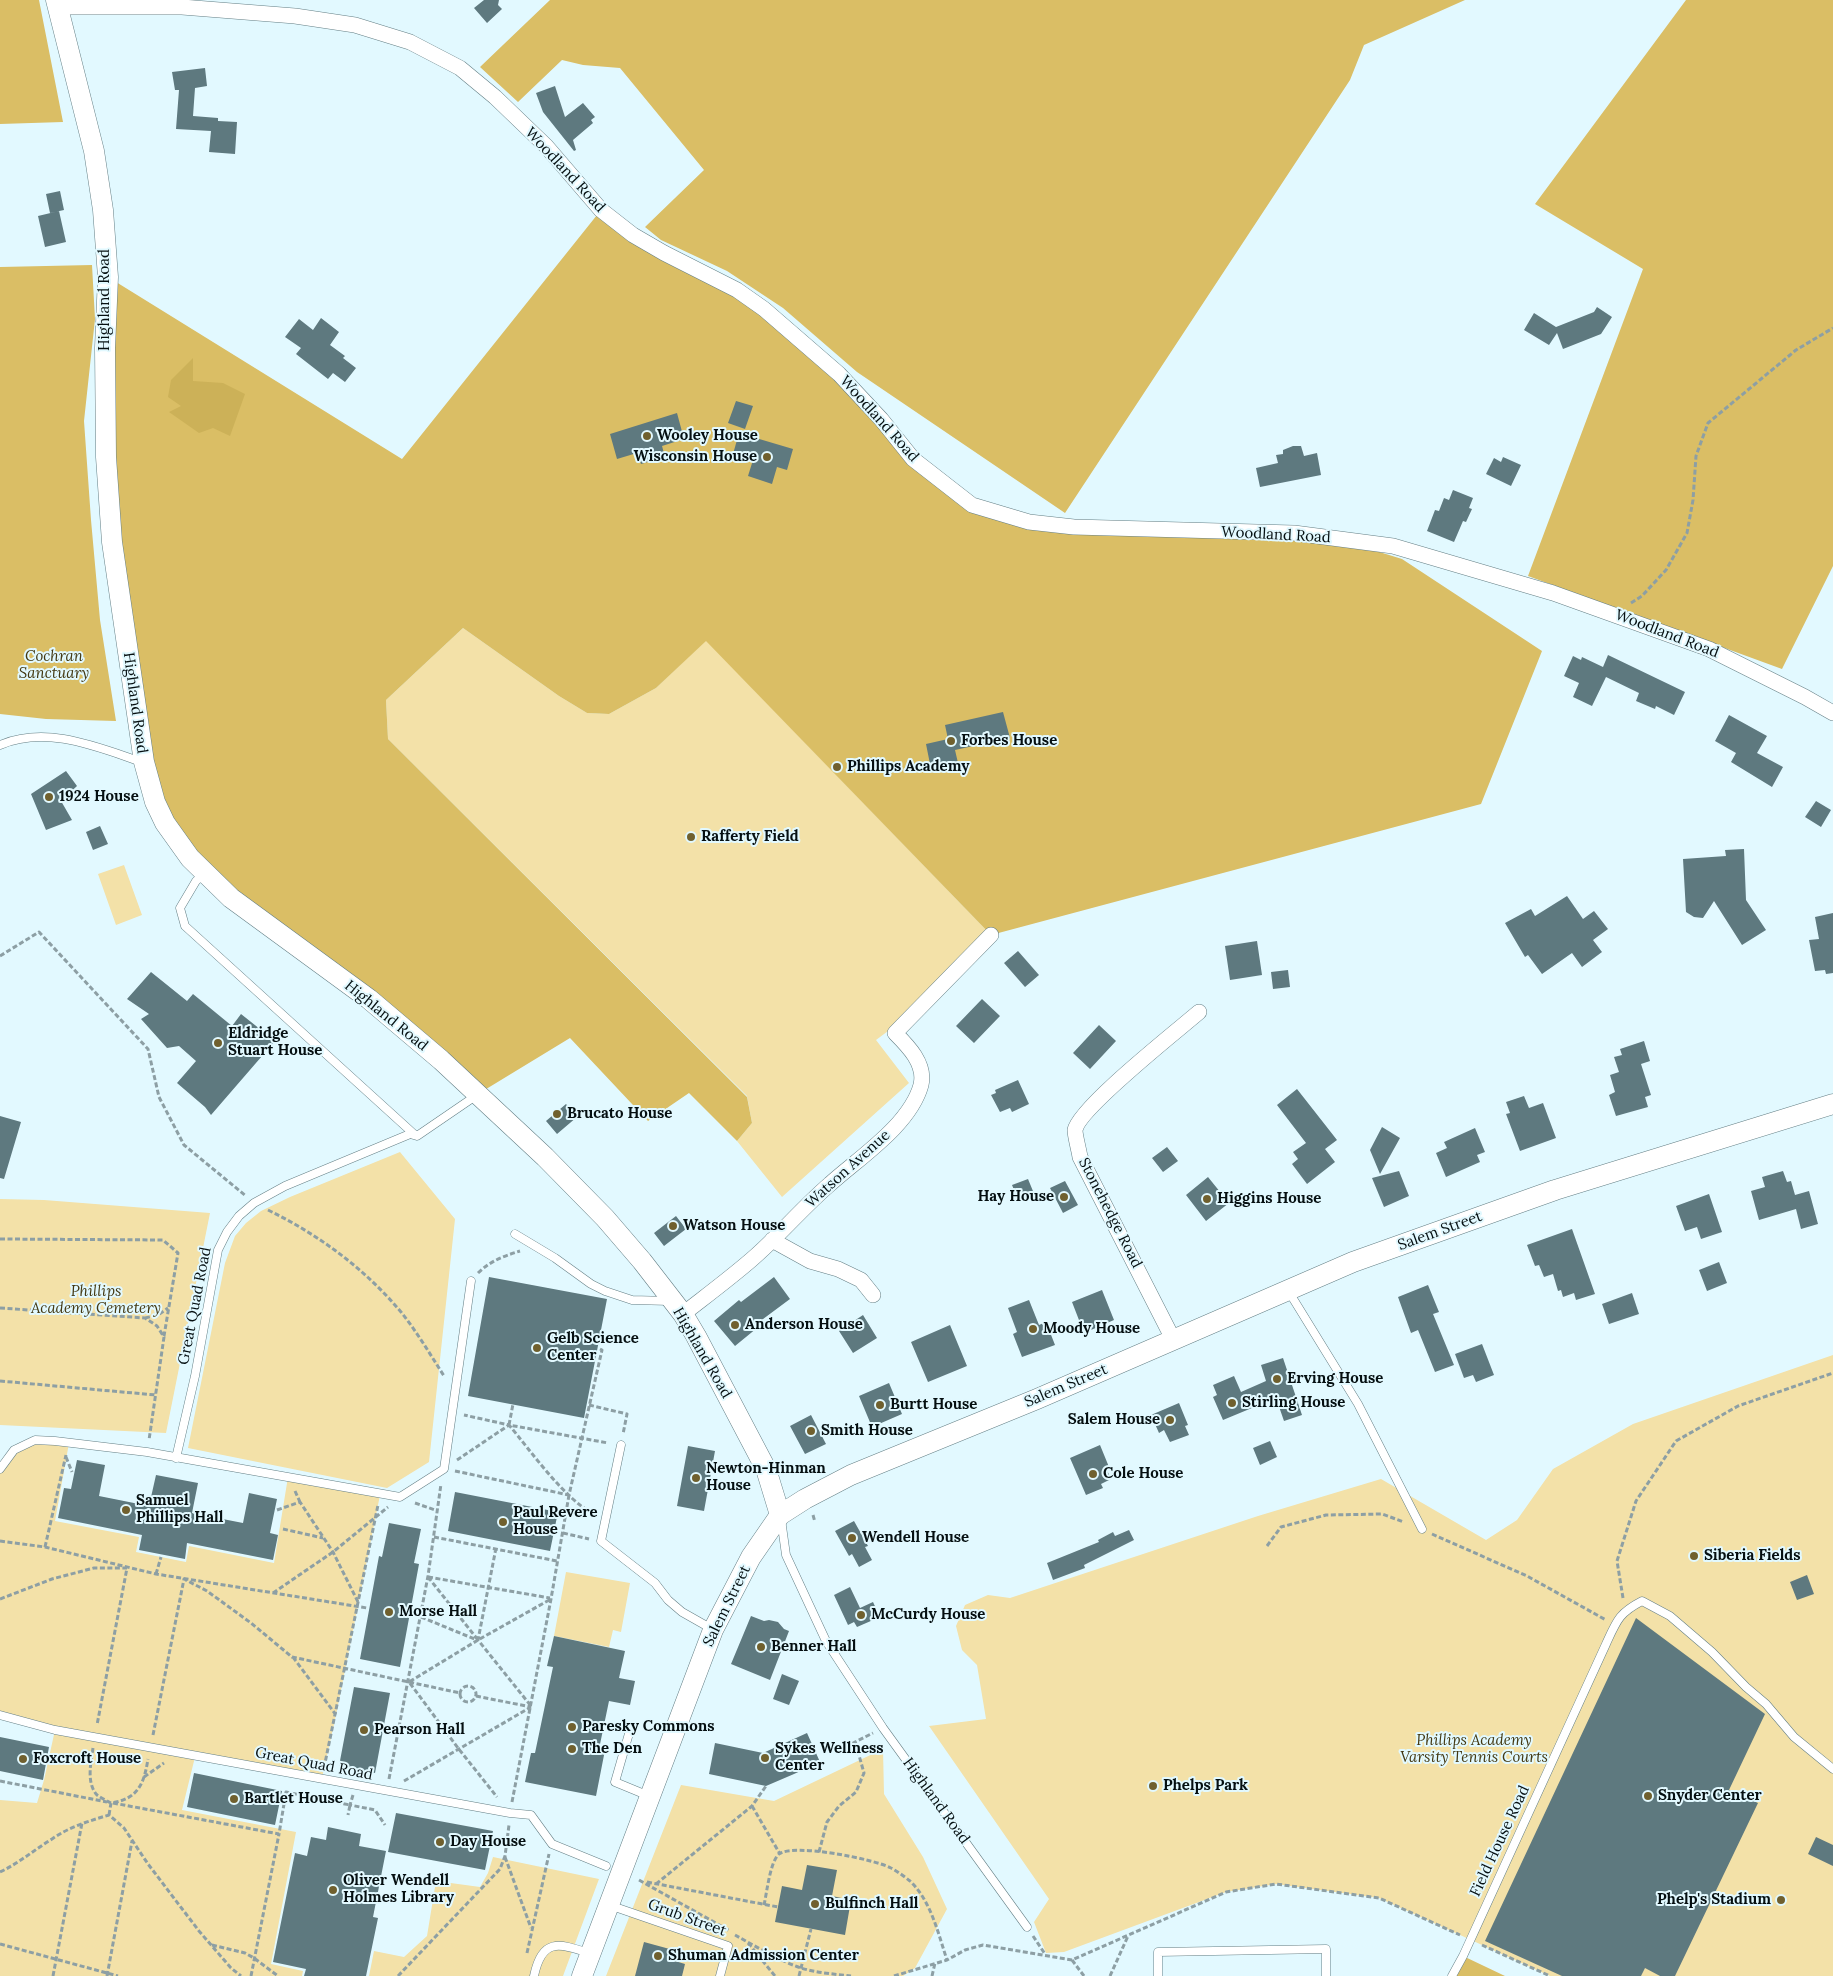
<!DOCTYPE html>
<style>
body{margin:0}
canvas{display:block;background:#e2f9ff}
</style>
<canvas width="1833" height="1976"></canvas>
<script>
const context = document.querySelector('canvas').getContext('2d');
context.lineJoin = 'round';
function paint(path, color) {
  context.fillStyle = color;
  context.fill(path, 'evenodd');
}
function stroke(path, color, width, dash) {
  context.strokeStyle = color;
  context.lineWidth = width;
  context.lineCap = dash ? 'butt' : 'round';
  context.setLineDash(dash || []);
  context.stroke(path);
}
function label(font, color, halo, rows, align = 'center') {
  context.font = font + ' Lora,serif';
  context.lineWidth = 4;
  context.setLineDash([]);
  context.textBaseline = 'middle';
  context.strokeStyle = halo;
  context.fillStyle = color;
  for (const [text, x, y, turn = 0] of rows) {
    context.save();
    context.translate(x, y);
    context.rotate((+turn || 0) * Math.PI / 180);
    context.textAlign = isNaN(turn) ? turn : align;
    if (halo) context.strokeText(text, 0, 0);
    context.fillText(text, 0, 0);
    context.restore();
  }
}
const green = new Path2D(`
 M463,628L559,696L587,713L609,714L656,688L706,640L991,935L919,1008L876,1040L909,1083L782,1197L737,1141L752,1123L747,1096L388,739L386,700Z
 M124,865L142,915L116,925L98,874Z
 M400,1152L455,1219L429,1462L387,1488L188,1448L225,1263L235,1236L246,1223L261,1211L290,1197Z
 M0,1199L44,1200L210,1213L166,1433L0,1425Z
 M1833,1355V1976H1550L1379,1898L1276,1884L1226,1892L1064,1952L1046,1953L1034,1922L1049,1899L929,1726L986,1719L977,1665L962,1650L956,1626L965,1605L988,1595L1010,1598L1258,1516L1381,1479L1486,1540L1517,1520L1553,1469L1633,1424Z
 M35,1440L69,1443L55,1521L139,1537L136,1552L186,1562L189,1546L274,1563L288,1477L380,1495L336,1715L322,1778L195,1757L182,1810L296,1832L271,1964L303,1971L302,1976H0V1800L37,1803L44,1780L55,1730L0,1715V1469L14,1450Z
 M566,1572L630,1583L621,1632L613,1630L609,1647L554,1636Z
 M883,1749L884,1794L923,1857L947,1909L915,1968L903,1976H606L681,1785L774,1801Z
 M493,1857L599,1879L563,1976H369L374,1951L404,1957L427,1936L436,1881L480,1887L488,1873Z`);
const forest = new Path2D(`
 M0,0H39L63,122L0,124Z
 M550,0H1465L1364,45L1350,80L1065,513L857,372L783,308L727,271L661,240L645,227L704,170L620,68L583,65L562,60L518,102L480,67Z
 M1686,0H1833V566L1782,669L1528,576L1643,269L1535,204Z
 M601,210L779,321L913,459L972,505L1029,522L1331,537L1402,559L1542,651L1481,804L991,935L706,641L656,688L609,714L587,713L559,696L463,628L386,700L388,739L747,1097L752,1123L737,1141L689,1093L648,1121L570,1038L478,1094L298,948L165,823L112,542L108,277L402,459Z
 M92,265L95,319L84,421L91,520L100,620L116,721L46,719L0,714V267Z
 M1463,1956L1505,1976H1452Z`);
const water = new Path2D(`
 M193,358V381L223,383L245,394L230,436L213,428L199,433L169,412L181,406L168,397L171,380Z`);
const building = new Path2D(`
 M484,0H499L498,5L502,9L487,23L474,8Z
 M205,68L207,86L195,88L193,116L218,118V121L237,122L235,154L209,152L211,131L176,129L179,90H175L172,72Z
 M555,86L565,117L583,103L595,117L591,120L593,123L573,140L576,150L574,151L543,112L536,93Z
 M60,191L64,210L50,213L46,194Z
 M59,211L66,242L45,247L38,216Z
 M1597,307L1612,317L1601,334L1563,349L1557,333L1549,345L1524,330L1534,313L1556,327L1594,312Z
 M321,318L339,332L330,345L345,356L343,358L356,368L345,382L333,373L328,379L296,354L301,348L285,337L299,319L313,330Z
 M736,401L753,406L745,429L728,423Z
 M677,413L684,439L662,446L665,457L641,464L637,453L617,459L610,434Z
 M739,433L793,449L787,470L777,467L772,484L748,476L753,460L733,454Z
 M1293,446H1301L1304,456L1317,453L1321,475L1260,487L1256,468L1278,463L1276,455L1283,454V450Z
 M1503,457L1521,465L1511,486L1486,474L1494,458L1501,462Z
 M1453,490L1473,498L1469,508L1472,509L1466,522L1463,521L1454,542L1427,531L1435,510L1439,511L1444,498L1449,500Z
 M1608,655L1685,692L1674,715L1656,706L1655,709L1636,701L1639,693L1606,677L1592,706L1573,697L1579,683L1564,676L1573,656L1581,660L1582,657L1603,667Z
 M1003,712L1010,738L955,750L958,763L931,769L926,744L948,739L945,725Z
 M1729,715L1767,736L1757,753L1783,767L1772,787L1731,762L1736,753L1715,741Z
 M66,771L77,786L61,801L72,820L46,830L31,794Z
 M1816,801L1831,810L1821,827L1805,817Z
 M100,826L108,844L93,850L86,832Z
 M1744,849L1746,900L1766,930L1742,945L1714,901L1703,918L1694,917L1686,912L1683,859L1726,856L1725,850Z
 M1567,896L1583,919L1594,911L1608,929L1593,940L1602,952L1582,967L1572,953L1542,974L1528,955L1525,957L1505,923L1531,909L1535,916Z
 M1833,913V973L1826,974L1825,970L1815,971L1809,940L1819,939L1815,917Z
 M1257,941L1262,975L1230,980L1225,946Z
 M1018,951L1039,975L1025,987L1004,963Z
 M1288,970L1290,987L1273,989L1271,972Z
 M151,972L187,1001L193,994L232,1026L241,1014L275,1041L211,1115L205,1107L177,1083L196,1061L179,1046L167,1048L141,1019L149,1014L127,999Z
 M982,999L1000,1016L974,1043L956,1026Z
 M1099,1025L1116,1041L1090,1069L1073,1053Z
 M1644,1041L1650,1061L1641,1064L1651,1095L1645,1097L1648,1107L1616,1116L1609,1095L1615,1092L1610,1075L1619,1072L1614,1057L1622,1055L1620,1049Z
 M1018,1080L1029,1104L1012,1112L1010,1108L1000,1112L991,1095L996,1093L995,1090Z
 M1297,1089L1337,1140L1325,1149L1335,1162L1307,1184L1292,1164L1298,1159L1293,1152L1306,1143L1277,1105Z
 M1524,1096L1529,1108L1543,1103L1556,1138L1520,1151L1506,1114L1510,1113L1506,1102Z
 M566,1104L577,1117L557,1134L546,1121Z
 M0,1116L21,1122L4,1179L0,1178Z
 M1382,1127L1400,1138L1380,1174L1370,1150Z
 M1475,1128L1485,1152L1477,1155L1480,1162L1446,1177L1436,1153L1447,1148L1444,1142Z
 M1167,1147L1178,1161L1163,1172L1152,1158Z
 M1399,1171L1409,1196L1384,1207L1372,1178Z
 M1783,1171L1787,1182L1791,1181L1795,1195L1809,1191L1818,1224L1801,1229L1796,1209L1759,1220L1751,1191L1765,1187L1762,1177Z
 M1208,1177L1229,1203L1206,1221L1186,1195Z
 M1028,1179L1035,1196L1019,1202L1012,1185Z
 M1065,1181L1078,1205L1063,1213L1050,1188Z
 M1709,1194L1722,1232L1701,1239L1697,1227L1685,1231L1676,1206Z
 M676,1216L686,1229L664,1246L654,1233Z
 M1572,1229L1595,1294L1576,1300L1574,1293L1563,1297L1561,1290L1558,1291L1553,1274L1544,1277L1539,1265L1535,1266L1527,1245Z
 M1719,1262L1727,1283L1707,1291L1699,1270Z
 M489,1277L607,1299L584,1418L468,1396Z
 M774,1277L790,1299L755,1325L757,1328L735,1346L714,1321L739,1300L741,1302Z
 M1428,1285L1439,1312L1433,1314L1454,1365L1435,1372L1418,1330L1411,1333L1398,1297Z
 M1102,1290L1114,1320L1084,1333L1072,1302Z
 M1632,1293L1639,1314L1609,1324L1602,1304Z
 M1029,1300L1039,1325L1046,1322L1055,1345L1022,1357L1013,1334L1017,1332L1008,1308Z
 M863,1315L877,1338L853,1353L839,1331Z
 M950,1325L967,1366L928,1382L911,1342Z
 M1482,1344L1494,1375L1476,1382L1473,1375L1464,1378L1455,1354Z
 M1283,1358L1302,1415L1284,1421L1276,1398L1223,1420L1213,1397L1217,1395L1213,1385L1234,1376L1241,1392L1266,1381L1261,1365Z
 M889,1383L902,1414L872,1427L859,1396Z
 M1179,1403L1188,1425L1185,1426L1189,1435L1170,1442L1164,1430L1159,1433L1151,1415Z
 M811,1415L826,1444L805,1454L790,1426Z
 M1270,1441L1277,1457L1260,1465L1253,1448Z
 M1100,1445L1109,1467L1106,1468L1111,1479L1101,1484L1103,1488L1086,1495L1070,1458Z
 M688,1446L715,1451L704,1511L677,1506Z
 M77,1460L105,1465L99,1496L149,1506L156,1475L198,1483L192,1513L243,1523L249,1493L277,1499L270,1533L278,1535L273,1560L187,1543L185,1559L139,1550L142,1535L58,1518L64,1488L71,1489Z
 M455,1492L558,1512L550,1551L448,1531Z
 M854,1521L868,1546L865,1547L872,1560L859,1567L852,1554L849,1556L835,1531Z
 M389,1523L421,1529L414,1563L419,1564L400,1667L360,1659L379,1556L382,1557Z
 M1129,1530L1134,1540L1084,1565L1085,1568L1053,1580L1047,1563L1099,1542L1098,1540L1113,1532L1115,1536Z
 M1807,1575L1814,1594L1797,1600L1790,1582Z
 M850,1587L860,1608L873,1602L880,1617L857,1627L854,1622L848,1625L834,1595Z
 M751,1616L764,1621L769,1620L778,1622L784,1629L789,1631L770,1680L731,1664Z
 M1636,1618L1765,1714L1729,1790L1758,1803L1675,1976H1660L1645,1968L1641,1976H1562L1485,1941Z
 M554,1636L625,1651L619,1678L635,1681L630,1705L609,1701L599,1749L605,1750L596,1796L525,1782L531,1753H535L553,1667L547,1666Z
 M782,1674L799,1681L789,1705L773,1699Z
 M354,1687L390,1693L375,1773L339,1766Z
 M807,1733L820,1762L794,1774L766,1786L709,1774L715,1743L763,1753Z
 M0,1737L49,1747L43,1780L0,1771Z
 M194,1773L282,1791L275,1825L187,1807Z
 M396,1813L493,1831L485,1870L388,1852Z
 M328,1827L361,1834L359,1846L386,1851L373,1917L378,1918L366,1976H304L306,1969L273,1962L295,1853L307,1856L311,1837L326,1840Z
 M1816,1837L1833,1845V1866L1808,1854Z
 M807,1865L837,1870L832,1896L851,1900L845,1935L775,1922L782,1886L802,1890Z
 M644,1942L677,1951L675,1961L685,1964L682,1976H635Z`);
const path = new Path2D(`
 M1631,603L1642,596L1666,570L1687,533L1693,500L1696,456L1708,423L1796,350L1833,328
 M0,956L39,932L148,1049L159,1097L184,1145L246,1196
 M268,1210C319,1235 364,1268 401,1312C417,1332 430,1354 444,1376
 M0,1239L163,1240L178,1253L164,1336
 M478,1273C490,1261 504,1256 520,1251
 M0,1308L145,1318L157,1326L164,1337L149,1440
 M145,1318L158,1315L168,1308
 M0,1381L156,1395
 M589,1405L627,1414L623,1434
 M509,1425L513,1404
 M66,1457L72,1472
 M457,1460L509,1425L464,1415
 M455,1471L569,1495L602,1350L600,1349
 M295,1491L300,1502
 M415,1503L438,1511
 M277,1510L300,1502L333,1552L358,1602
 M594,1514C566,1501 530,1450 509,1425L608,1443
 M813,1515L815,1522
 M283,1529L323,1538
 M563,1533L589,1539
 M1432,1534L1527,1576L1606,1620
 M434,1537L557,1561
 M0,1541L45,1547L156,1574L367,1608
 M1267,1546L1281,1527L1326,1515L1382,1514L1404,1522
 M45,1547L66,1455
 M496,1548L478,1640L531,1706
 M156,1574L161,1557
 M428,1577L478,1640L551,1599
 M428,1577L550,1598
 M273,1593L333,1552L388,1507
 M1623,1598L1617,1561L1636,1501L1676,1441L1738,1406L1833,1373
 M0,1599L52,1579L94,1568H127L97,1725
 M421,1617L477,1640
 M478,1640L409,1682L458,1748L497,1797
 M293,1657L336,1715
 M460 1694a8 8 0 1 1 16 0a8 8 0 1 1-16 0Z
 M476,1696L531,1707
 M153,1735L184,1579L207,1591L251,1623L292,1657L460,1693
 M93,1748C91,1762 86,1783 97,1795C101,1798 107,1801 111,1803C138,1799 144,1784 148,1759
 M831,1751L843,1748L873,1733
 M324,1768L378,1505
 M144,1777L164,1763
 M389,1779L428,1576L441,1484
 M0,1781L107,1802
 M404,1781L531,1707
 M353,1795L350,1805L375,1810L385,1825
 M512,1802L551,1599L569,1495
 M113,1803L279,1834L286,1792L350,1805L348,1815
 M752,1806L780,1854
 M109,1815L111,1803
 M819,1852L827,1822L839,1806L856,1792L864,1773L855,1741
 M505,1857L531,1928
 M0,1872C19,1863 34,1850 52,1839C69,1827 89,1821 109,1815L124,1828L148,1864L199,1931L231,1968L241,1976
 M639,1880L730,1931
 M647,1882L778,1907
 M656,1884L752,1806L766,1786
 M764,1905C767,1892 770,1862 779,1854C794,1843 874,1859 891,1868C897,1871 905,1877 910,1881C931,1901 938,1933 947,1960
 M735,1935C755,1946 780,1961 801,1968C817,1973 834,1974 851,1976
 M1033,1936L1045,1954
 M748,1943L775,1976
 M0,1944L118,1976
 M212,1945L245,1953L254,1958L278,1976
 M1482,1945L1550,1976
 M527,1953L549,1854
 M1072,1960L1084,1976
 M53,1976L82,1823
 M107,1976L132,1841
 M251,1976L279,1834
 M398,1976L500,1869L505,1856L509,1825
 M799,1976L811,1929
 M894,1976L947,1960L965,1950L983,1945L1072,1960L1226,1892L1276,1884L1379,1898L1460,1935
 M932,1976L935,1963
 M1110,1976L1128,1936`);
const lane = new Path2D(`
 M0,745C47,725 97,747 142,762
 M205,873L196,881L180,908L185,926L415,1135
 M515,1234L555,1258L591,1284L605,1291L632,1300L670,1301
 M1289,1292L1358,1404L1422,1529
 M621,1445L601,1541L655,1583L668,1600L682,1612L712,1629
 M176,1458L195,1376L218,1250L227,1232L239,1216L254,1203L285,1186L410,1134L417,1136L477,1095
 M0,1469L14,1450L35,1440L55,1441L147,1452L400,1497L444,1469L471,1281
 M781,1519L786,1555L826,1641L883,1728L1027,1927
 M0,1715L55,1730L510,1813L531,1815L552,1844L606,1866
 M630,1730L615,1782L649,1796
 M609,1905L728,1946L720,1976
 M534,1976C542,1938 558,1943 589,1953
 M1158,1976V1952L1326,1949V1976
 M1452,1976L1463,1956L1606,1644C1617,1620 1619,1613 1642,1601L1670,1616L1712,1652L1746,1687L1766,1704L1794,1737L1833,1769`);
const street = new Path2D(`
 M57,7H182L295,16L355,25L410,42L460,68L495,97L546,146L601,210L633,235L664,253L737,290L764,309L839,374L881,419L913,459L972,505L1029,522L1074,527L1294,533L1393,546L1553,593L1709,649L1805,697L1833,713
 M772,1240L810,1261L838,1269L861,1280L873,1295
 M683,1314C706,1296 729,1279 751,1260C779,1236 802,1208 830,1184C860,1157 910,1125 921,1085C926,1064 908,1046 895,1033L991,935
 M1174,1341L1080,1157C1079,1150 1075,1136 1075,1130C1079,1108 1177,1031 1199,1012`);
const secondary = new Path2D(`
 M56,0L94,151L103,210L108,277L105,348L106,457L112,542L144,762L155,802L165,823L190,858L231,898L369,999L441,1060L545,1157L605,1218L642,1261L683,1314L696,1336L766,1469L780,1515
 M582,1976L713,1630L751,1557L780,1515L805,1499L851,1475L1037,1399L1353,1262L1555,1190L1833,1104`);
const markers = [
 [647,436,5,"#70602e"],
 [767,457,5,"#70602e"],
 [951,741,5,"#70602e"],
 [837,767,5,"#70602e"],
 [49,797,5,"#70602e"],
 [691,837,5,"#70602e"],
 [218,1043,5,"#70602e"],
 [557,1114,5,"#70602e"],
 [1064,1197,5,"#70602e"],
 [1207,1199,5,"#70602e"],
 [673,1226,5,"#70602e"],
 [735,1325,5,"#70602e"],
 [1033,1329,5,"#70602e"],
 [537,1348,5,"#70602e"],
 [1277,1379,5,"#70602e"],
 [1232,1403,5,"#70602e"],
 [880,1405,5,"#70602e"],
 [1170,1420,5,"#70602e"],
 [811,1431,5,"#70602e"],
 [1093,1474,5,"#70602e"],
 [696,1478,5,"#70602e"],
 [126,1510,5,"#70602e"],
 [503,1522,5,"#70602e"],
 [852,1538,5,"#70602e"],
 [1694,1556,5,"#70602e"],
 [389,1612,5,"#70602e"],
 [861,1615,5,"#70602e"],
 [761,1647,5,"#70602e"],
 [572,1727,5,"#70602e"],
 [364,1730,5,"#70602e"],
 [572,1749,5,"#70602e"],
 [765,1758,5,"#70602e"],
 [23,1759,5,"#70602e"],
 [1153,1786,5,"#70602e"],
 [1648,1796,5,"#70602e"],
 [234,1799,5,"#70602e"],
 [440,1842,5,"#70602e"],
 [333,1890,5,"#70602e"],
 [1781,1900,5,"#70602e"],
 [815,1904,5,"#70602e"],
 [658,1956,5,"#70602e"]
];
const streetNames = [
 ["Woodland Road",565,170,47],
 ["Highland Road",105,300,-90],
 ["Woodland Road",879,419,48],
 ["Woodland Road",1276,535,3],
 ["Woodland Road",1667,634,21],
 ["Highland Road",135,703,82],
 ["Highland Road",386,1016,39],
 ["Watson Avenue",848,1169,-42],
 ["Stonehedge Road",1110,1213,63],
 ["Salem Street",1440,1231,-20],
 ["Great Quad Road",195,1306,-79],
 ["Highland Road",702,1353,60],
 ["Salem Street",1066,1386,-23],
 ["Salem Street",727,1606,-64],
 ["Great Quad Road",314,1764,11],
 ["Highland Road",936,1801,54],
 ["Field House Road",1500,1841,-65],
 ["Grub Street",687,1918,20]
];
const poiNames = [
 ["Wooley House",657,436],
 ["Wisconsin House",757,457,"right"],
 ["Forbes House",961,741],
 ["Phillips Academy",847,767],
 ["1924 House",59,797],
 ["Rafferty Field",701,837],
 ["Eldridge",228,1034],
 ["Stuart House",228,1051],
 ["Brucato House",567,1114],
 ["Hay House",1054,1197,"right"],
 ["Higgins House",1217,1199],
 ["Watson House",683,1226],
 ["Anderson House",745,1325],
 ["Moody House",1043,1329],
 ["Gelb Science",547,1339],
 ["Center",547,1356],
 ["Erving House",1287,1379],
 ["Stirling House",1242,1403],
 ["Burtt House",890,1405],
 ["Salem House",1160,1420,"right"],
 ["Smith House",821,1431],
 ["Newton-Hinman",706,1469],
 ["House",706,1486],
 ["Cole House",1103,1474],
 ["Samuel",136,1501],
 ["Phillips Hall",136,1518],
 ["Paul Revere",513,1513],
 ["House",513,1530],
 ["Wendell House",862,1538],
 ["Siberia Fields",1704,1556],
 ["Morse Hall",399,1612],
 ["McCurdy House",871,1615],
 ["Benner Hall",771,1647],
 ["Paresky Commons",582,1727],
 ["Pearson Hall",374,1730],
 ["The Den",582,1749],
 ["Sykes Wellness",775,1749],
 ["Center",775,1766],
 ["Foxcroft House",33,1759],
 ["Phelps Park",1163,1786],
 ["Snyder Center",1658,1796],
 ["Bartlet House",244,1799],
 ["Day House",450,1842],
 ["Oliver Wendell",343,1881],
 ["Holmes Library",343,1898],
 ["Phelp's Stadium",1771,1900,"right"],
 ["Bulfinch Hall",825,1904],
 ["Shuman Admission Center",668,1956]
];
const parkNames = [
 ["Cochran",54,657],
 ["Sanctuary",54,674],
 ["Phillips",96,1292],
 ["Academy Cemetery",96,1309],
 ["Phillips Academy",1474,1741],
 ["Varsity Tennis Courts",1474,1758]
];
paint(green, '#f3e1a8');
paint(forest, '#dabe65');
paint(water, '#ccb158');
paint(building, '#5e797f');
stroke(lane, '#647f85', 9);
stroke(street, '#647f85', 16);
stroke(secondary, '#647f85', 21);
stroke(path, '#8d9fa4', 3, [5, 2.5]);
stroke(lane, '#fff', 8);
stroke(street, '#fff', 15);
stroke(secondary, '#fff', 20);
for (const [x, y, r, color] of markers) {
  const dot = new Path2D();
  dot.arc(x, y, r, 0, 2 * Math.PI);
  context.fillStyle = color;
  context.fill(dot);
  stroke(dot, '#e2f9ff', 2);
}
label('15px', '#050f11', '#e2f9ff', streetNames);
label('bold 15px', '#050f11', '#e2f9ff', poiNames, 'left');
label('italic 15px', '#433811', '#e2f9ff', parkNames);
</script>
